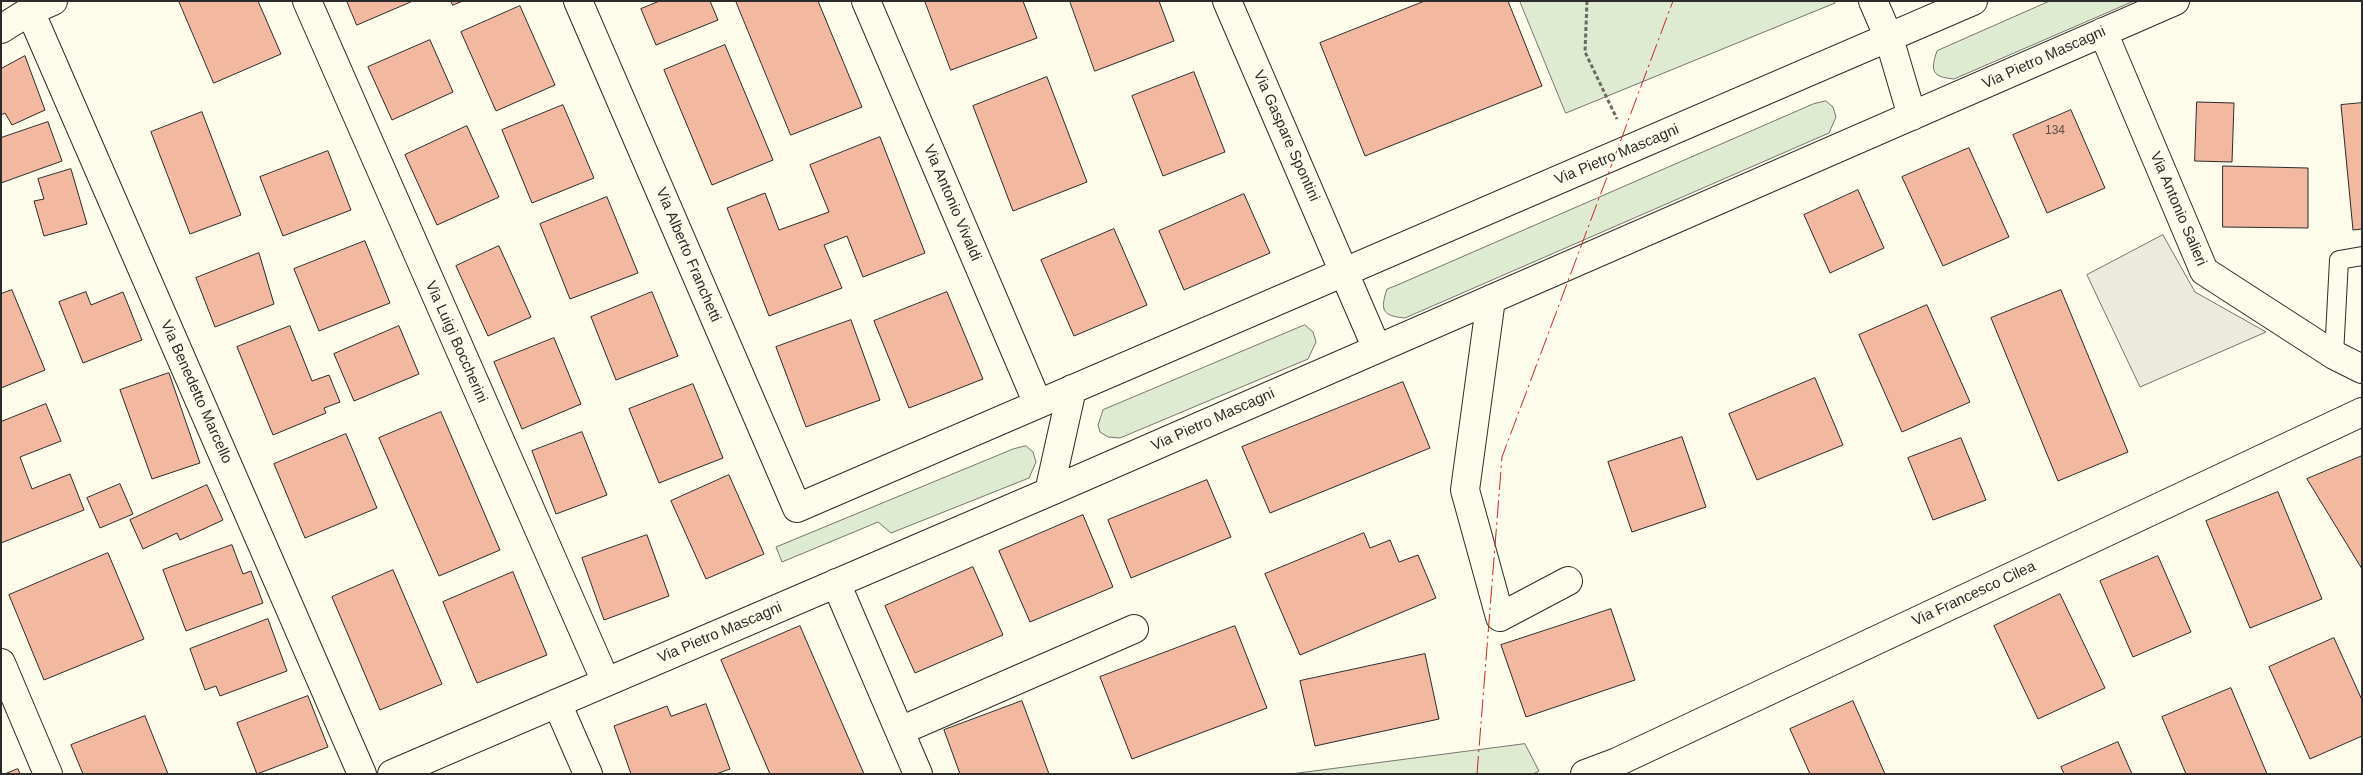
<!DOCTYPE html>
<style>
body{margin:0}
#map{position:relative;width:2363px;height:775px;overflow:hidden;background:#fdfbea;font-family:Helvetica,sans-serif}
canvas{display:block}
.frame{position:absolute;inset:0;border:2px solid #2b2b2b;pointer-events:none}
</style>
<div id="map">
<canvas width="2363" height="775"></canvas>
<div class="frame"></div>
</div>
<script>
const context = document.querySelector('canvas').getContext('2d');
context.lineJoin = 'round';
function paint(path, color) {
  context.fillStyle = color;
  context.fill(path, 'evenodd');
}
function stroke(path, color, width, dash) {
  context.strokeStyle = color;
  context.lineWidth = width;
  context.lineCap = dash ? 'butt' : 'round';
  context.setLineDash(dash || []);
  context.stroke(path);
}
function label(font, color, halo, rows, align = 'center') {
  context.font = font + ' Helvetica,sans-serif';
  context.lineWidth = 4;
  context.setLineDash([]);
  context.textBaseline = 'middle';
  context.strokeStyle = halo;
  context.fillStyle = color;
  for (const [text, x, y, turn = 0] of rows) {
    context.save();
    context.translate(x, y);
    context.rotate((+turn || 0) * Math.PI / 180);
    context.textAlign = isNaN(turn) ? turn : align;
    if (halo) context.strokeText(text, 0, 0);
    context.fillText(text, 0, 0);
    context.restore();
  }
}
const green = new Path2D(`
 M1520,1H1834L1835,3L1566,113Z
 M2050,1H2134L1954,79C1932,77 1930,71 1937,51Z
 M1826,101L1833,107L1836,117L1829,133L1405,318C1382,316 1380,310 1387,289L1395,286L1813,104Z
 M1305,325L1313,332L1316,342L1308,359L1120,438L1108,437L1100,432L1098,425L1103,410Z
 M1026,446L1033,452L1036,462L1029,478L891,533L878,522L782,562L776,547L1013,449Z
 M1525,744L1539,771L1533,774H1291Z`);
const parking = new Path2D(`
 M2163,235L2195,292L2266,332L2140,387L2087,275Z`);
const building = new Path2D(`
 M179,1H258L281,54L214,83Z
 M347,1H413L357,25Z
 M451,1H463L453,5Z
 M660,1H710L718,20L656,45L641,9Z
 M736,1H818L862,107L791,135Z
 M925,1H1023L1037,38L951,70Z
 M1070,1H1159L1174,41L1095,71Z
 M1425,1H1508L1542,86L1365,156L1320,43Z
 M520,6L555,85L496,111L461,32Z
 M430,40L453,92L392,120L368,67Z
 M725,45L773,160L712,185L664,70Z
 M25,56L45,110L12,125L5,113L1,115V69Z
 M1194,72L1225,152L1163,176L1132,96Z
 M1047,77L1087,182L1013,211L973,106Z
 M2197,102L2234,103L2232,162L2195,161Z
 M2362,103V229L2353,230L2341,105Z
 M563,105L594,178L532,203L502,130Z
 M2071,110L2105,188L2047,213L2013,135Z
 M202,112L241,215L190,234L151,132Z
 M48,122L62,161L1,183V138Z
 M467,126L499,197L437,225L405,155Z
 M880,137L925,253L863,277L847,236L824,245L842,288L769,316L727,208L765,193L779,230L829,212L810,165Z
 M1969,148L2009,237L1943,266L1902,177Z
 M328,151L351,210L283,236L260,177Z
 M2223,166L2308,168V228L2223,227Z
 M71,169L87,224L44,236L34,201L44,199L38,179Z
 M1858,190L1884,248L1830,273L1804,215Z
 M1244,194L1270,253L1184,290L1159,231Z
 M607,197L638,273L570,299L540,224Z
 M1114,229L1147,305L1074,336L1041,260Z
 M365,241L390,303L319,331L294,269Z
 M499,246L531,317L488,336L456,266Z
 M259,253L274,304L215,327L196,278Z
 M12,290L45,370L1,388V294Z
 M2061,290L2128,452L2058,481L1991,318Z
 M86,292L91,305L123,292L142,340L83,363L59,302Z
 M652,292L678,356L616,380L591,317Z
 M947,292L983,379L909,408L874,321Z
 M1927,305L1970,402L1902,432L1859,335Z
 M851,320L880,400L806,427L776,347Z
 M290,326L312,381L329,375L340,402L324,408L326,413L273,435L237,347Z
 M399,326L419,374L354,401L334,354Z
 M554,338L581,404L522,429L494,362Z
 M169,373L200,463L152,479L120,390Z
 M1815,378L1843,445L1757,480L1729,414Z
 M1403,382L1430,448L1270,513L1242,447Z
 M693,384L723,458L659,483L629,409Z
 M46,404L61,441L20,457L32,489L70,474L84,510L1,543V422Z
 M441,412L500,550L439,576L379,438Z
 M582,432L607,495L556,514L532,451Z
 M346,434L377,508L305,538L274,464Z
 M1682,437L1706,507L1632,532L1608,462Z
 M1961,438L1986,500L1933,520L1908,458Z
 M2362,456V569L2307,479Z
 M729,475L764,554L706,579L671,501Z
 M1207,480L1231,537L1131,578L1108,520Z
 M120,484L133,514L100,528L87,498Z
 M207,485L223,520L180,540L177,533L143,549L130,520Z
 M2278,492L2322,599L2250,628L2206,521Z
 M1083,515L1113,587L1030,622L999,551Z
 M1364,533L1370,548L1390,540L1399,562L1418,555L1436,598L1300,655L1265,574Z
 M647,535L669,596L604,620L582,558Z
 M232,545L243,574L251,571L263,603L186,631L163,570Z
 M108,553L144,639L44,680L9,595Z
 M2158,556L2191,632L2133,657L2100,581Z
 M973,567L1003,635L915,673L885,606Z
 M393,570L442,684L380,710L332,597Z
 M513,572L547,655L477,683L443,602Z
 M2060,594L2105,688L2038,719L1994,626Z
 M1611,609L1635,680L1526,717L1501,645Z
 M268,619L287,671L220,696L216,686L205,690L190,649Z
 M800,626L864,774H770L721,660Z
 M1235,626L1267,708L1132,759L1100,677Z
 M2334,638L2362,700V736L2310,759L2269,667Z
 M1425,654L1439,719L1315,746L1300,681Z
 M2231,688L2267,774H2186L2162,717Z
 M308,696L328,747L257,774L237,723Z
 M1022,701L1049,774H960L944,730Z
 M1853,701L1885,774H1810L1790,729Z
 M706,704L730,769L716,774H631L614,726L667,706L671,716Z
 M145,716L168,774H83L71,745Z
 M2118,742L2132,774H2064L2061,767Z
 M18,769L20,774H5Z`);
const path = new Path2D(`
 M1587,1L1585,52L1617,119`);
const lane = new Path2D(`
 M2334,355L2339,260L2362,256`);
const street = new Path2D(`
 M307,1L606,682
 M578,1L797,508L1973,1
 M866,1L1038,404
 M1227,1L1377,349
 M1873,1L1889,38L1912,116
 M30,11L362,774
 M1,29L30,11L53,1
 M2103,32L2204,271L2334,355L2362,369
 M1491,299L1465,490L1500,617L1568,581
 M1049,492L1072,389
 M836,583L918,774
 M1,663L48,774
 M557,703L588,774
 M900,731L1134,629
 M392,774L1049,492L2175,1
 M1585,774L1617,762L2362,412`);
const power = new Path2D(`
 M1477,774L1502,457L1673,1`);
const numberNames = [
 ["134",2055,131]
];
const streetNames = [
 ["Via Pietro Mascagni",2044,58,-24],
 ["Via Gaspare Spontini",1286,136,66],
 ["Via Pietro Mascagni",1617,155,-23],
 ["Via Antonio Vivaldi",952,203,67],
 ["Via Antonio Salieri",2178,209,67],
 ["Via Alberto Franchetti",688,255,67],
 ["Via Luigi Boccherini",456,342,66],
 ["Via Benedetto Marcello",196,392,66],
 ["Via Pietro Mascagni",1213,420,-24],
 ["Via Francesco Cilea",1974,594,-25],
 ["Via Pietro Mascagni",720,633,-23]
];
paint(green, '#deebd1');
stroke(green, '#74746e', 1);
paint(parking, '#eceadb');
stroke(parking, '#74746e', 1);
paint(building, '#f2b8a0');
stroke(building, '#2b2b2b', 1);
stroke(lane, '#2b2b2b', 20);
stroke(street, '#2b2b2b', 30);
stroke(path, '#6a6964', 3, [4, 2.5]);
stroke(lane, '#fdfbea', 18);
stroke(street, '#fdfbea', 28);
stroke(power, '#c62828', 1, [18, 4, 2.5, 4]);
label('12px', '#5d4e48', null, numberNames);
label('15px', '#2b2b2b', '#fdfbea', streetNames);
</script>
